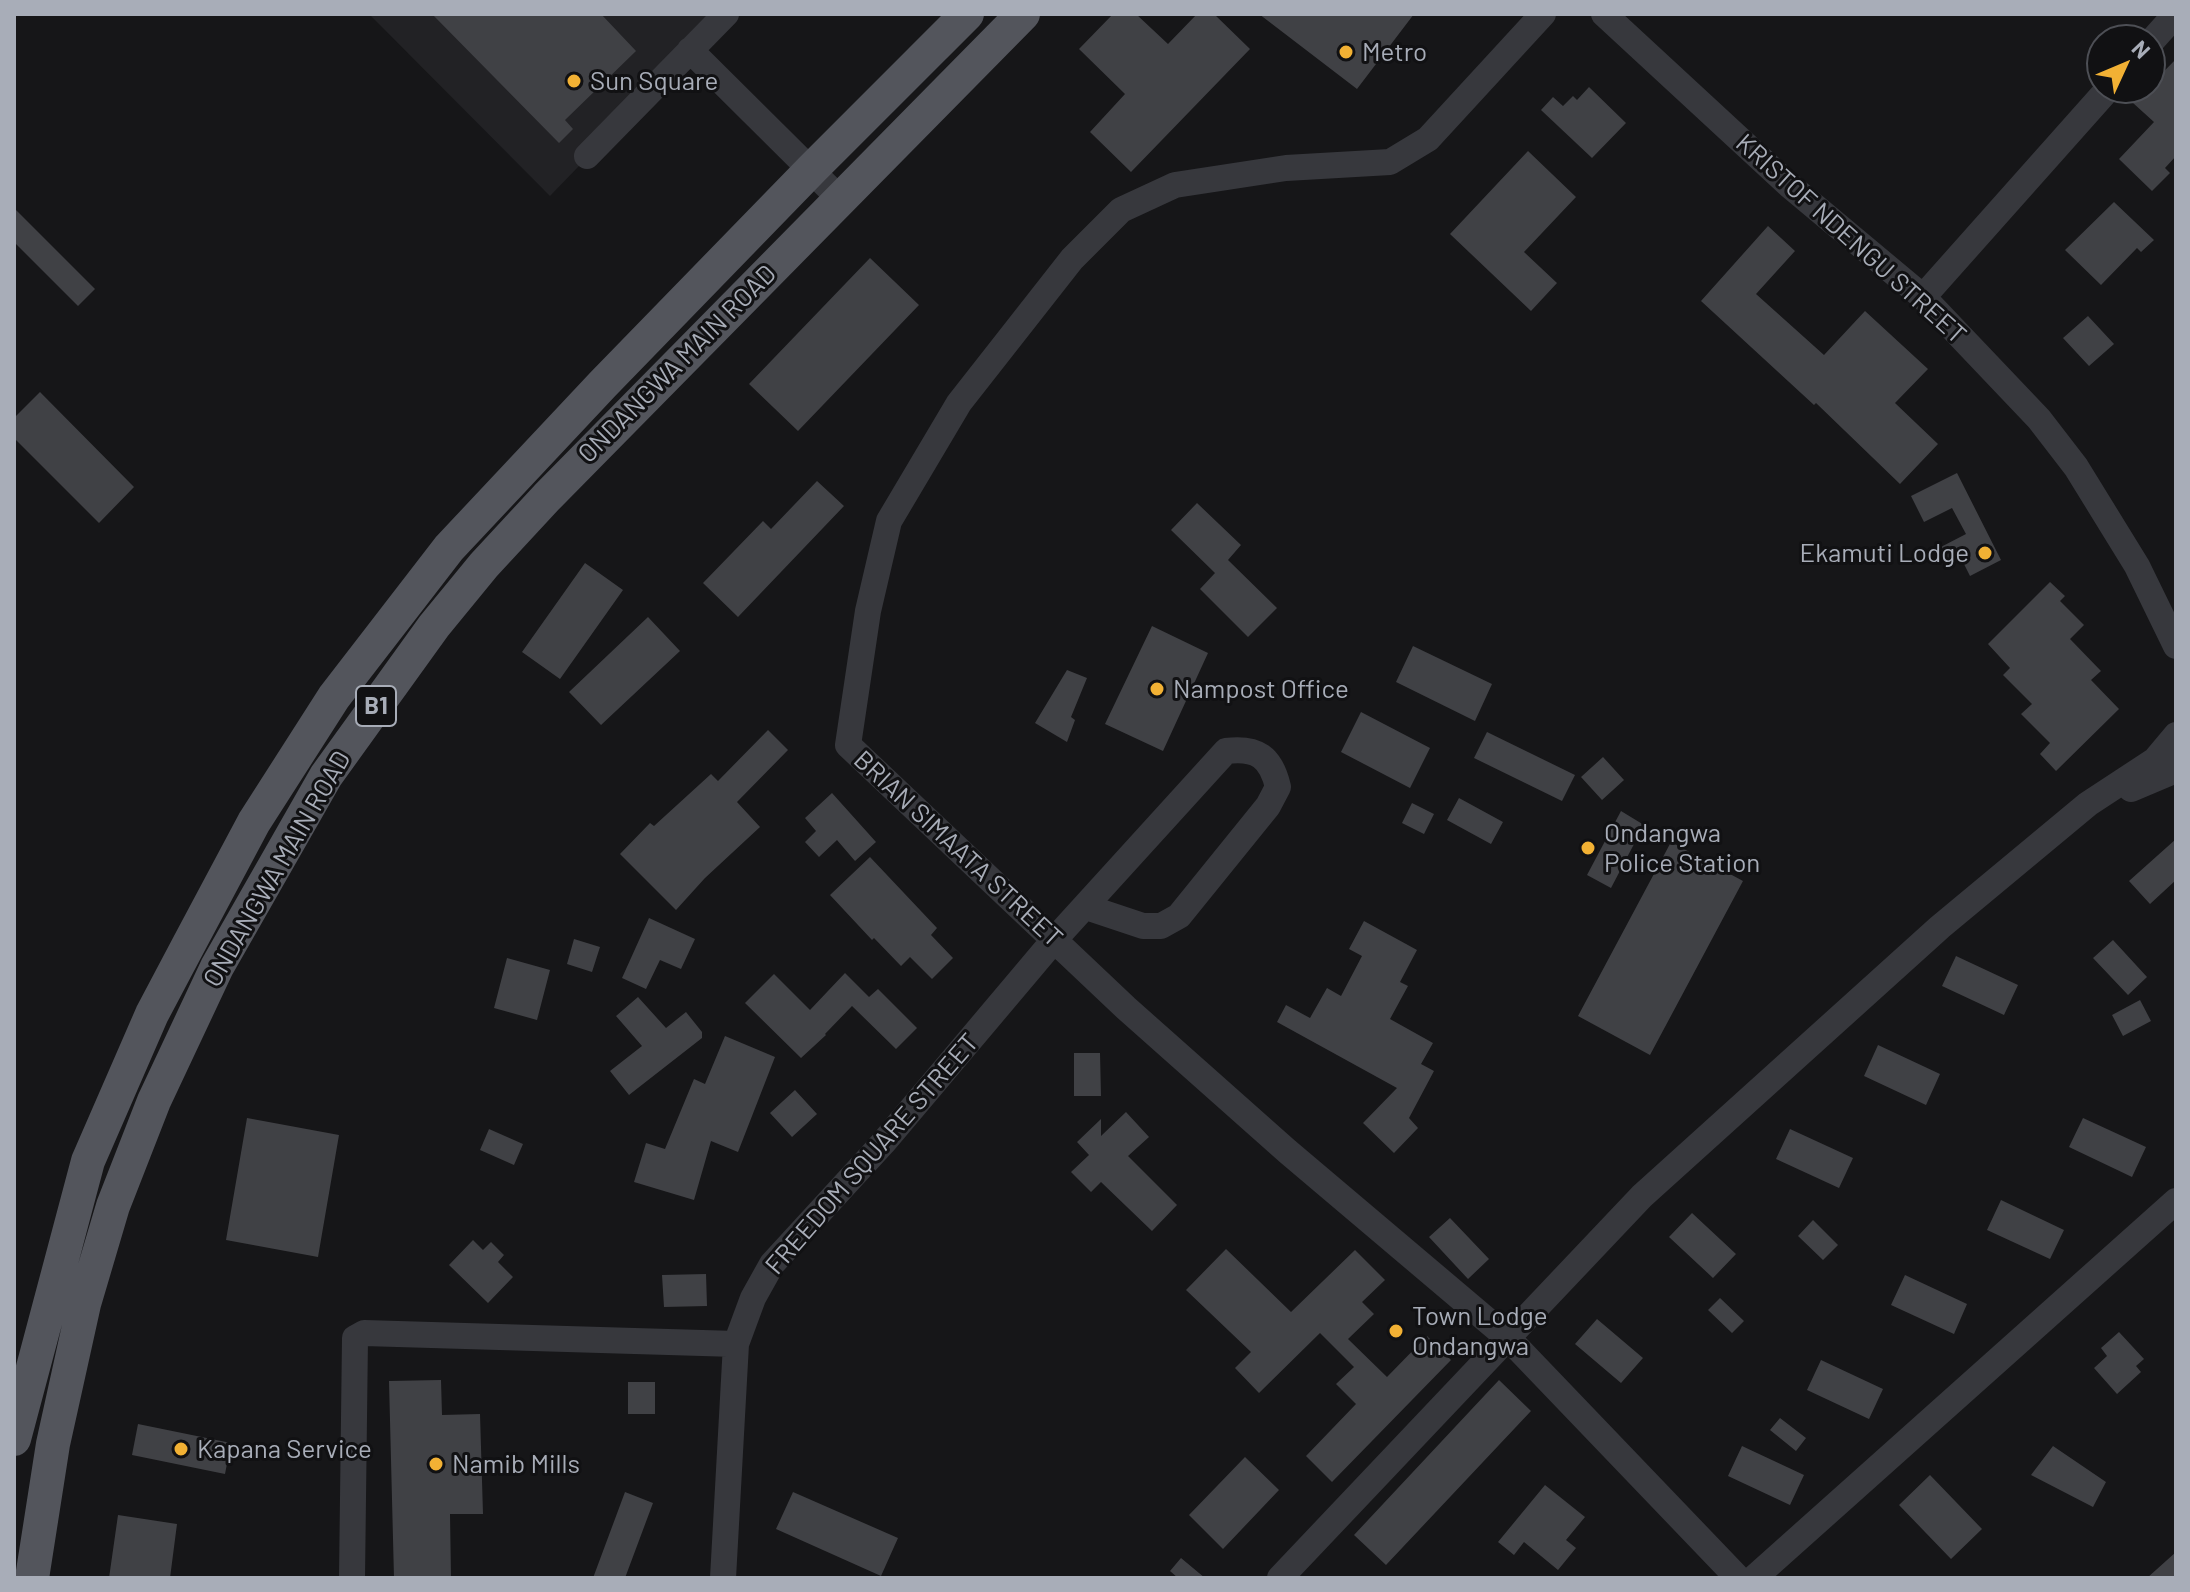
<!DOCTYPE html>
<style>
body{margin:0}
#map{position:relative;width:2190px;height:1592px;overflow:hidden;background:#161618;font-family:Barlow,sans-serif}
canvas{display:block}
.frame{position:absolute;inset:0;border:16px solid #a8adb8;pointer-events:none}
.north{position:absolute;left:2086px;top:24px;width:80px;height:80px;box-sizing:border-box;background:#111113;border:2px solid #4d4f55;border-radius:50%;rotate:46deg;font-size:22px;font-weight:700;line-height:32px;text-align:center;color:#a8adb8}
.north::after{content:'';display:block;margin:auto;width:28px;height:36px;background:#f2b134;clip-path:polygon(50% 0,100% 100%,50% 72%,0 100%)}
</style>
<div id="map">
<canvas width="2190" height="1592"></canvas>
<div class="frame"></div>
<div class="north">N</div>
</div>
<script>
const context = document.querySelector('canvas').getContext('2d');
context.lineJoin = 'round';
function paint(path, color) {
  context.fillStyle = color;
  context.fill(path, 'evenodd');
}
function stroke(path, color, width, dash) {
  context.strokeStyle = color;
  context.lineWidth = width;
  context.lineCap = dash ? 'butt' : 'round';
  context.setLineDash(dash || []);
  context.stroke(path);
}
function label(font, color, halo, rows, align = 'center') {
  context.font = font + ' Barlow,sans-serif';
  context.lineWidth = 6;
  context.setLineDash([]);
  context.textBaseline = 'middle';
  context.strokeStyle = halo;
  context.fillStyle = color;
  for (const [text, x, y, turn = 0] of rows) {
    context.save();
    context.translate(x, y);
    context.rotate((+turn || 0) * Math.PI / 180);
    context.textAlign = isNaN(turn) ? turn : align;
    if (halo) context.strokeText(text, 0, 0);
    context.fillText(text, 0, 0);
    context.restore();
  }
}
const built = new Path2D(`
 M369,14H726L550,196Z`);
const building = new Path2D(`
 M432,14H601L636,51L565,120L573,129L559,143Z
 M1113,14H1136L1168,44L1197,14H1214L1250,49L1131,172L1090,132L1125,94L1079,49Z
 M1259,14H1414L1357,89Z
 M2176,59V156L2165,168L2170,173L2152,191L2119,159L2154,122L2133,103Z
 M1589,87L1626,123L1592,158L1541,110L1553,97L1563,106L1573,96L1577,100Z
 M1528,151L1576,197L1524,252L1557,283L1531,311L1450,234Z
 M2114,202L2154,240L2141,252L2137,248L2101,285L2065,250Z
 M14,208L95,289L78,306L14,242Z
 M1768,226L1795,251L1756,294L1824,355L1865,311L1928,369L1895,403L1938,444L1900,484L1816,403L1814,405L1701,301Z
 M870,258L919,305L798,431L749,384Z
 M2088,316L2114,344L2089,366L2063,338Z
 M40,392L134,487L99,523L14,438V418Z
 M1957,473L2001,560L1970,576L1961,558L1946,565L1937,549L1966,534L1952,508L1924,522L1911,496Z
 M817,481L844,506L738,617L703,583L763,521L771,529Z
 M1197,503L1241,545L1228,560L1277,608L1248,637L1200,589L1215,573L1171,530Z
 M585,563L623,590L560,679L522,652Z
 M2050,582L2065,596L2060,601L2084,625L2070,639L2101,671L2091,680L2119,709L2056,771L2040,754L2050,743L2021,714L2032,704L2003,675L2010,668L1988,644Z
 M648,617L680,651L601,725L569,692Z
 M1152,626L1208,653L1163,751L1105,724Z
 M1413,646L1492,684L1475,721L1396,682Z
 M1067,670L1087,678L1071,717L1075,720L1067,742L1035,723Z
 M1361,712L1430,748L1410,788L1341,752Z
 M768,730L788,750L737,802L760,827L705,878L676,910L620,854L650,823L654,826L711,774L718,781Z
 M1487,732L1575,775L1562,801L1474,758Z
 M1603,757L1624,780L1602,800L1581,777Z
 M832,793L876,842L855,861L837,840L819,857L805,842L816,831L805,818Z
 M1459,798L1503,822L1491,844L1447,820Z
 M1412,803L1434,814L1424,834L1402,823Z
 M1621,811L1644,825L1611,888L1587,875Z
 M2176,839V880L2150,904L2129,881Z
 M1671,842L1743,881L1650,1055L1578,1016Z
 M870,857L937,928L931,935L953,958L932,979L910,957L901,966L874,938L872,940L830,895Z
 M649,918L695,939L681,969L660,960L646,989L622,978Z
 M1364,921L1417,950L1400,982L1408,986L1390,1019L1433,1043L1421,1064L1434,1071L1409,1118L1418,1128L1394,1153L1363,1123L1397,1088L1277,1022L1286,1005L1310,1018L1327,988L1341,996L1362,956L1349,949Z
 M574,939L600,947L592,972L567,964Z
 M2113,940L2147,977L2128,995L2093,958Z
 M1956,956L2018,985L2004,1015L1942,986Z
 M507,958L550,970L537,1020L494,1008Z
 M845,973L869,997L878,989L917,1028L896,1049L852,1006L825,1034L826,1035L801,1058L745,1003L774,974L810,1010Z
 M638,997L666,1028L686,1012L702,1032V1038L629,1095L610,1071L642,1046L616,1016Z
 M2140,1000L2151,1021L2123,1036L2112,1015Z
 M725,1036L775,1057L738,1152L711,1141L694,1200L634,1182L646,1143L665,1149L694,1079L705,1084Z
 M1878,1045L1940,1074L1926,1105L1864,1076Z
 M1074,1053H1100L1101,1096H1074Z
 M795,1090L817,1114L792,1137L770,1113Z
 M1126,1112L1149,1137L1128,1156L1177,1205L1152,1231L1101,1182L1091,1192L1071,1172L1089,1155L1077,1142L1101,1119V1136Z
 M247,1118L339,1135L318,1257L226,1240Z
 M2083,1118L2146,1147L2132,1177L2069,1147Z
 M489,1129L523,1144L514,1165L480,1150Z
 M1790,1129L1853,1158L1839,1188L1776,1159Z
 M2001,1200L2064,1230L2050,1259L1987,1230Z
 M1692,1213L1736,1254L1713,1278L1669,1237Z
 M1450,1218L1489,1259L1468,1279L1429,1237Z
 M1813,1220L1838,1245L1823,1260L1798,1236Z
 M473,1240L483,1250L491,1242L504,1255L498,1262L513,1277L488,1303L449,1265Z
 M1226,1249L1291,1312L1355,1250L1385,1280L1362,1302L1374,1314L1348,1339L1387,1377L1427,1336L1451,1360L1332,1482L1306,1456L1356,1404L1336,1384L1354,1367L1320,1333L1259,1393L1235,1368L1251,1352L1186,1290Z
 M706,1274L707,1306L664,1307L662,1275Z
 M1905,1275L1967,1304L1954,1334L1891,1305Z
 M1720,1298L1744,1321L1732,1333L1708,1310Z
 M1597,1319L1643,1358L1621,1383L1575,1344Z
 M2119,1332L2144,1359L2136,1366L2141,1372L2117,1394L2094,1368L2107,1356L2101,1348Z
 M1821,1360L1883,1389L1869,1419L1807,1390Z
 M441,1380L442,1415L480,1414L483,1514H450L451,1578H394L389,1381Z
 M1499,1380L1531,1411L1386,1565L1354,1535Z
 M628,1382H655V1414H628Z
 M1780,1418L1806,1438L1796,1451L1770,1430Z
 M138,1424L231,1443L225,1474L132,1455Z
 M1742,1446L1804,1475L1790,1505L1728,1476Z
 M2053,1446L2106,1482L2093,1507L2031,1475Z
 M1245,1457L1279,1490L1223,1549L1189,1515Z
 M1930,1475L1982,1529L1951,1559L1899,1505Z
 M1545,1485L1585,1517L1566,1540L1576,1548L1558,1570L1524,1542L1514,1555L1498,1542Z
 M625,1492L653,1503L625,1578H593Z
 M793,1492L898,1538L881,1576L776,1529Z
 M118,1515L177,1524L170,1578H109Z
 M2176,1552V1578H2147Z
 M1181,1558L1205,1578H1178L1170,1571Z`);
const minor = new Path2D(`
 M1543,14L1428,139L1390,162L1286,168L1175,185L1121,210L1072,259L959,403L889,521L868,611L848,745L1126,1008L1287,1151L1508,1338L1738,1578
 M1604,14L1789,185L1923,297L2039,419L2076,467L2137,566L2176,646
 M2150,43L2176,14
 M690,50L840,199
 M587,156L726,14
 M1923,297L2109,88
 M2131,789L2176,770
 M352,1578L355,1338L364,1333L736,1344
 M723,1578L736,1344L753,1298L772,1264L883,1143L1055,939L1226,751C1257,747 1271,757 1278,787L1268,806L1179,916L1161,926H1143L1086,907
 M1280,1578L1642,1196L1940,927L2088,804L2155,760L2176,735
 M1754,1578L2176,1201`);
const major = new Path2D(`
 M14,1439L88,1161L152,1014L189,944L254,822L334,697L449,548L603,384L811,170L967,14
 M32,1578L53,1444L84,1304L113,1206L154,1101L217,967L326,776L434,626L484,565L547,497L1023,14`);
const markers = [
 [1346,52,8,"#f2b134"],
 [574,81,8,"#f2b134"],
 [1985,553,8,"#f2b134"],
 [1157,689,8,"#f2b134"],
 [1588,848,8,"#f2b134"],
 [1396,1331,8,"#f2b134"],
 [181,1449,8,"#f2b134"],
 [436,1464,8,"#f2b134"]
];
const shields = [
 [376,706,40]
];
const shieldNames = [
 ["B1",376,706]
];
const poiNames = [
 ["Metro",1362,52],
 ["Sun Square",590,81],
 ["Ekamuti Lodge",1969,553,"right"],
 ["Nampost Office",1173,689],
 ["Ondangwa",1604,833],
 ["Police Station",1604,863],
 ["Town Lodge",1412,1316],
 ["Ondangwa",1412,1346],
 ["Kapana Service",197,1449],
 ["Namib Mills",452,1464]
];
const streetNames = [
 ["KRISTOF NDENGU STREET",1851,239,42],
 ["ONDANGWA MAIN ROAD",677,364,-45],
 ["BRIAN SIMAATA STREET",958,849,43],
 ["ONDANGWA MAIN ROAD",277,869,-60],
 ["FREEDOM SQUARE STREET",872,1154,-49]
];
paint(built, '#222225');
paint(building, '#404145');
stroke(minor, '#37383d', 26);
stroke(major, '#53555c', 34);
for (const [x, y, r, color] of markers) {
  const dot = new Path2D();
  dot.arc(x, y, r, 0, 2 * Math.PI);
  context.fillStyle = color;
  context.fill(dot);
  stroke(dot, '#111113', 3);
}
for (const [x, y, w] of shields) {
  const box = new Path2D();
  box.roundRect(x - w / 2, y - 20, w, 40, 6);
  context.fillStyle = '#111113';
  context.fill(box);
  stroke(box, '#a8adb8', 2);
}
label('bold 24px', '#a8adb8', null, shieldNames);
label('26px', '#a8adb8', '#111113', poiNames, 'left');
label('26px', '#a8adb8', '#111113', streetNames);
</script>
